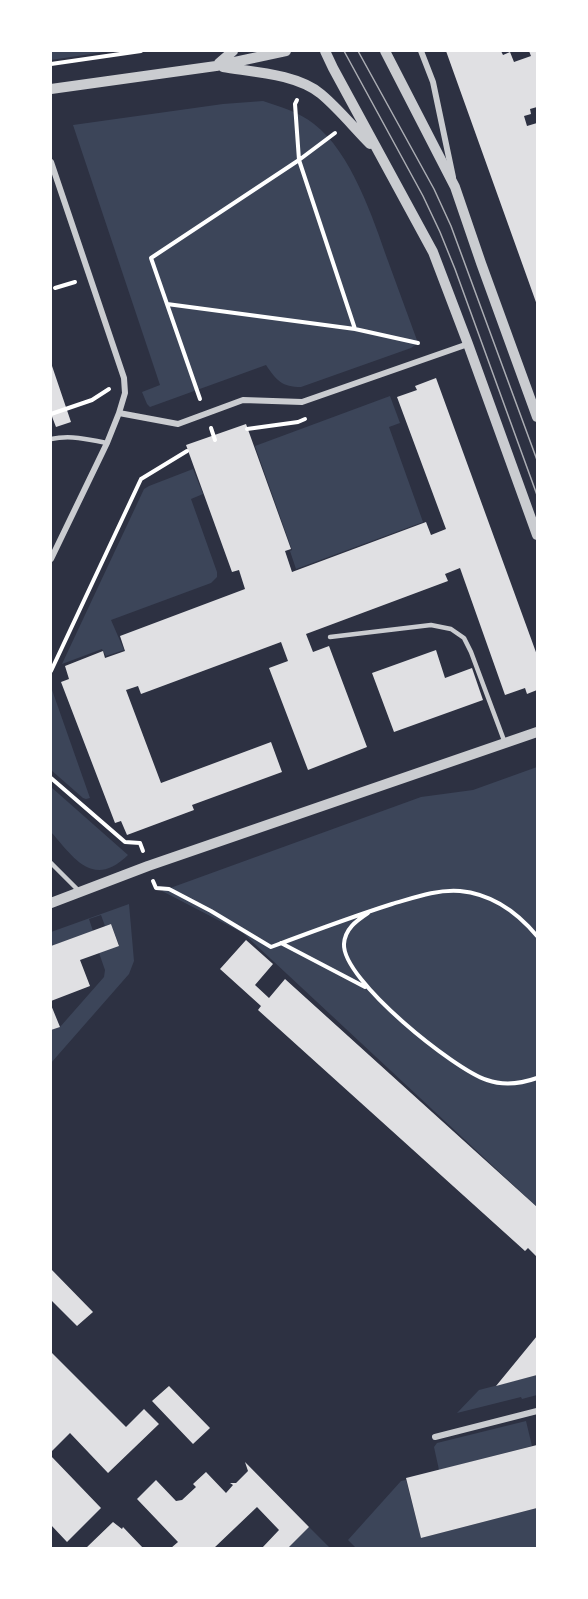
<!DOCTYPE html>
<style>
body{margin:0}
#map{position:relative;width:588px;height:1599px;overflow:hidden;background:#2d3142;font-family:"Varela Round",sans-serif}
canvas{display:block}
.frame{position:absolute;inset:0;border:52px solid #fff;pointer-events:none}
</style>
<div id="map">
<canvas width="588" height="1599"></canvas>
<div class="frame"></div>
</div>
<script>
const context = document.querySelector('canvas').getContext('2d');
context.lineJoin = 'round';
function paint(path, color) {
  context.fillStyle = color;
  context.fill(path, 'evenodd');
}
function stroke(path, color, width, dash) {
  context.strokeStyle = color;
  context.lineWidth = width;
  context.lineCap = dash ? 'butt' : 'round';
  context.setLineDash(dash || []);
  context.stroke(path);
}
const green = new Path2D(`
 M55,51H110L51,60V52Z
 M263,101C281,107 299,112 314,124C351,152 373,218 388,261C398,288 408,316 418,343L411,348L301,387C282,387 277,381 266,365L150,407L147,404L142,392L160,385L73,125L223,104Z
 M390,396L400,423L389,427L423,522L296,569L290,551L292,550L255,446Z
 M193,469L203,494L191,499L217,572V577L211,583L111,620L124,650L106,656L102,649L62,664L144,489L149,486Z
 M51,687L90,798L86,799L83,798L51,770Z
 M537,767V1207L243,933L162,891L421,797L473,790Z
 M51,787L128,855C93,889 74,858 51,832Z
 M129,904L134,961L129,974L51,1063V1030L60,1027L104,977L105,970L99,953L119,945L111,924L105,926L101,915L89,919L93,931L51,946V932Z
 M537,1375V1395L522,1399L521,1397L457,1413L479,1390Z
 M526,1421L532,1446L439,1470L434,1447L437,1443Z
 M406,1480L421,1538L537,1508V1548H356L348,1540L401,1481Z
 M309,1527L330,1548H288Z`);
const building = new Path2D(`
 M446,51H501L503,55L510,52L514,62L531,56L529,51H537V107L530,109L531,114L524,116L527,126L537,123V305Z
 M51,363L71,422L56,427L51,414Z
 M436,378L537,655V690L527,694L525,688L505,695L460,568L445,574L448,581L306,634L313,652L329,646L367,747L308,770L269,668L288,661L281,642L141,694L138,686L126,690L161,783L271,742L282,772L192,805L194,810L127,835L121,821L115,823L61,682L69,679L65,666L103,651L105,658L125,651L120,636L245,589L239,570L232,572L186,445L246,424L291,549L285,551L292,572L426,522L431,535L446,529L397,397L417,390L415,386Z
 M436,650L445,678L472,668L483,700L394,732L372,673Z
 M111,924L119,946L80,960L90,986L51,1001V946Z
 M246,940L273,964L255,985L269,998L285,979L537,1207V1257L528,1248L525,1251L258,1010L261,1006L220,969Z
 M51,1005L60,1027L51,1030Z
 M51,1269L93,1312L77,1326L51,1300Z
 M537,1336V1375L496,1386Z
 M51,1352L126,1427L144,1409L159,1424L108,1473L70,1433L51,1452Z
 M169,1386L210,1428L193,1444L152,1401Z
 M537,1445V1508L421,1538L406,1478Z
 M51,1456L101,1508L67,1542L51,1525Z
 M245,1462L309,1527L288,1548H262L279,1530L257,1507L214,1548H171L178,1542L137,1499L156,1480L176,1501L182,1500L196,1487L193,1484L206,1472L226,1493L233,1485L230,1483H236L248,1471Z
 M113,1522L122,1529L123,1527L143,1548H86Z`);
const path = new Path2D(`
 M51,64L141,51
 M297,100L295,104L299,160L355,329
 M55,288L75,282
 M167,304L355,329L418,343
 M200,399L151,258L299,160L335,133
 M51,414L92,400L109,389
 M211,428L215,440
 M247,429L298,422L305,419
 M51,671L141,479L187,451
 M51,778L125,842L140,843L143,851
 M153,881L156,888L169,889L211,911L271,947C311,932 351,917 392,904C413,898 437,889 460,891C492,894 517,912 537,936
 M368,913C356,921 345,929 344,944C342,980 455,1070 487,1080C504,1086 520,1084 537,1078
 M281,943L365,987`);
const service = new Path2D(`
 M51,439C70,435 88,439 107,443
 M330,637L431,625L451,629L464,638L471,652L505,743
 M51,863L79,891`);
const minor = new Path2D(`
 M421,51L433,82L453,177
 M51,162L124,378L125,393L119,413L107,443L51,559
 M119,413L178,424L243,400L302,402L468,344
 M435,1437L537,1411`);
const tertiary = new Path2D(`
 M325,51L333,68L433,252L468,344L537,535
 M385,51L455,187L481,263L537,417
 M219,63L233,51
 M223,67C253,72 297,74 321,94C339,109 354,128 370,144
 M51,89L216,66L286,51
 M51,903L148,866L537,732`);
const tram = new Path2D(`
 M344,51L423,196L440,232L455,269L537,495
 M358,51L434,189L451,226L537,460`);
paint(green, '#3c4559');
paint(building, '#e0e0e3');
stroke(path, '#fff', 4);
stroke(service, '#caccd0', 4.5);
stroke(minor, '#caccd0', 6);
stroke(tertiary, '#caccd0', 10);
stroke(tram, '#abadb3', 1.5);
</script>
